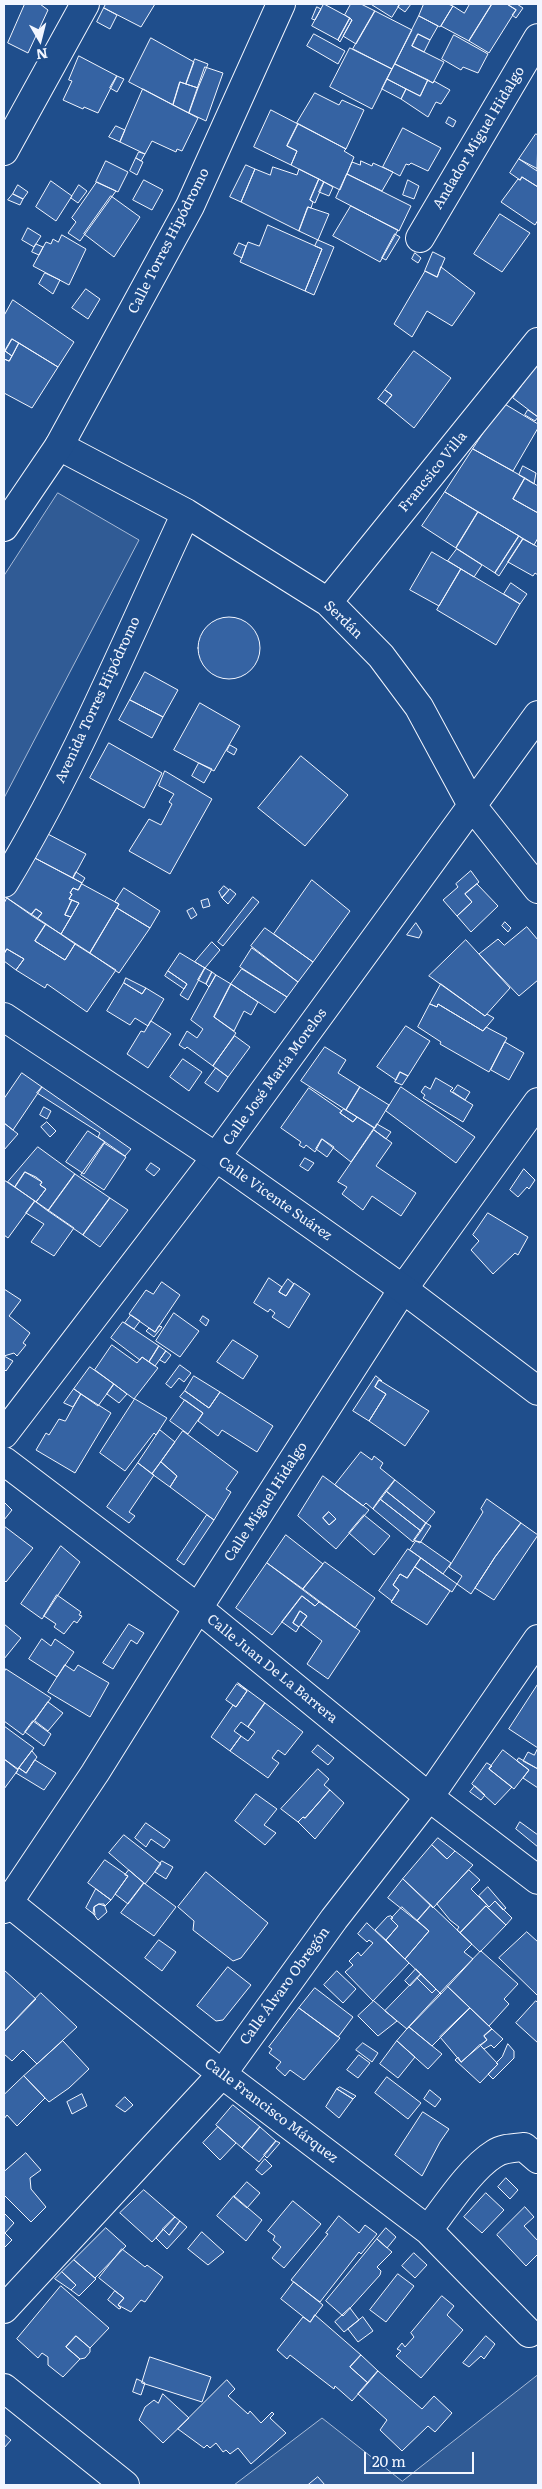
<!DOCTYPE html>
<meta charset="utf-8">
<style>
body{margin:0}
#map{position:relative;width:542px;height:2489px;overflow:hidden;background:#1f4e8c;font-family:Literata,serif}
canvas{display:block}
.frame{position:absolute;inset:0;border:5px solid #f2f6ff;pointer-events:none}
.north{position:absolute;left:15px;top:15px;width:50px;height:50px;-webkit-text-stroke:4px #1f4e8c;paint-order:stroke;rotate:172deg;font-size:14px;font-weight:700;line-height:20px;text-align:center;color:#f2f6ff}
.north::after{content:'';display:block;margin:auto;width:18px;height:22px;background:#f2f6ff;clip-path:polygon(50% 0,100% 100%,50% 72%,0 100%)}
.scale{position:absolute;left:364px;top:2452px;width:110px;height:22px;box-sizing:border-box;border:2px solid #f2f6ff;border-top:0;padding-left:6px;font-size:15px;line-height:18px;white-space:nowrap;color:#f2f6ff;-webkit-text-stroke:4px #1f4e8c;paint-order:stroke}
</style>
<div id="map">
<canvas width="542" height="2489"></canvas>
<div class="frame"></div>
<div class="north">N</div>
<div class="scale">20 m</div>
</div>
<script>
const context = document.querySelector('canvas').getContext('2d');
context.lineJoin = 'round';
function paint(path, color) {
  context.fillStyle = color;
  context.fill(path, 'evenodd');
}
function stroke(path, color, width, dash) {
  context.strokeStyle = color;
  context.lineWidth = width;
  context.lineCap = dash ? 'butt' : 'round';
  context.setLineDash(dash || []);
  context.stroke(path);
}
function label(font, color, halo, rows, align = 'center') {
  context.font = font + ' Literata,serif';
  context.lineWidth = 4;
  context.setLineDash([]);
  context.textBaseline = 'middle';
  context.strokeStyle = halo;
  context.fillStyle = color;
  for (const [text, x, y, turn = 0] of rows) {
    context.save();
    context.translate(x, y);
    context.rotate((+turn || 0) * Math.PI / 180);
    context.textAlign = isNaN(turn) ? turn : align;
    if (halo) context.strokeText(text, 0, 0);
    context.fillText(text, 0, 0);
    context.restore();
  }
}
const built = new Path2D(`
 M58,493L139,540L4,798V576Z
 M538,2375V2485H234L322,2418L402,2481Z`);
const building = new Path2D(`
 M25,4H40L48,10L28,53L8,43Z
 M106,4H155L141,27L104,8Z
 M324,4L350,18L338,40L312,26Z
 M351,4H361L375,11L356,44L343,36L352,20L345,15Z
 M371,4H400L392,17Z
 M400,4H411L405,12L398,7Z
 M424,4H448L453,6L440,27L419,16Z
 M470,4H492L469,41L441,26L453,6L464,13Z
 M492,4H507L516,10L489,53L469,41Z
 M507,4H517L523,8L516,18L512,15L516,10Z
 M317,7L321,9L315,20L312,19Z
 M104,8L117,15L110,29L97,22Z
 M375,11L412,30L392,69L353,49Z
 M419,16L438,26L430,40L418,34L412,46L444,62L433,83L395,64Z
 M350,18L352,20L340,42L338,40Z
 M314,34L345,51L338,64L307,46Z
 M418,34L430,40L424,52L412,46Z
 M454,35L488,54L478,73L463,67L461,70L442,59Z
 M151,38L194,62L186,84L180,82L173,105L129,82Z
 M350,48L392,69L372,109L330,87Z
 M79,56L117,76L98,113L84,107L83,109L63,100L72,81L69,80Z
 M195,59L208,64L198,88L186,84Z
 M395,64L428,80L420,96L387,79Z
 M205,67L223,73L206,121L189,113Z
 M117,76L124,79L117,92L110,88Z
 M387,79L406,89L401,99L382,89Z
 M428,80L433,83L434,81L450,90L441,104L436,102L428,117L401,99L406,89L420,96Z
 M180,82L198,88L189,113L173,105Z
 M143,89L198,118L182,151L177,149L176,152L152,141L145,154L120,142Z
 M315,93L339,105L342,100L364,110L346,149L297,123Z
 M271,110L298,124L287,146L297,151L291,165L254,147Z
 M449,117L456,121L453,127L446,123Z
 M298,124L346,149L344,151L354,157L340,190L291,165L297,151L287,146Z
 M116,126L125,130L120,142L109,137Z
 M403,128L441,148L428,171L411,163L409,165L406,164L400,176L383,167Z
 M536,134L538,135L537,171L519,159Z
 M139,152L145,154L141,161L136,158Z
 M136,158L143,162L137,175L130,171Z
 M519,159L538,169V187L522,177L520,180L510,173Z
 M106,161L128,172L118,192L96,182Z
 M361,161L372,166L373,163L393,172L382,191L347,174L352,162L360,165Z
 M246,165L255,169L241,202L230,197Z
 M273,167L297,175L299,169L319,179L310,200L313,202L311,208L308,207L299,231L241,202L255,169L270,175Z
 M347,174L411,206L399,231L336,198Z
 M522,177L538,187V220L535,225L501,202L518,179L520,180Z
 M319,179L324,182L315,203L310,200Z
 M144,180L163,190L152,210L133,200Z
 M408,180L419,186L414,199L403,195Z
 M51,181L72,196L56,221L36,207Z
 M97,182L116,191L80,241L68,233L76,222L72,218Z
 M324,182L333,187L329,196L319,192Z
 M18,185L28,192L23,199L13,194Z
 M79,185L87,191L78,203L71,198Z
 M13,194L23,199L20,205L8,200Z
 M111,196L140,217L114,257L84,234Z
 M351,206L398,230L380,262L333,236Z
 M308,207L329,214L318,240L299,231Z
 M500,214L530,233L502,272L474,254Z
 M268,225L322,249L305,291L240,262L248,242L259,246Z
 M28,228L41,236L34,247L22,240Z
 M395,234L400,237L386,260L382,258Z
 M62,235L86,249L69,285L33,266L46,242L51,244L53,239L58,242Z
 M318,240L334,247L314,295L305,291L322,249L315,246Z
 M239,243L246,246L242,258L234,254Z
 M36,244L43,247L39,255L32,252Z
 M433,252L445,258L437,277L425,271Z
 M415,253L421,258L418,263L412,259Z
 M441,267L475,293L452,326L427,311L412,337L394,324L425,271L437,277Z
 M45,273L60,280L53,294L39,284Z
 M86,289L100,299L88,319L72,308Z
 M13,300L74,342L58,367L12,339L4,353V316Z
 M12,339L19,343L12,356L5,351Z
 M19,343L58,367L32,408L4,393V359L9,361Z
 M5,351L12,356L9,361L4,359Z
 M414,351L451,378L414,428L385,404L392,395L385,390Z
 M538,363V417L513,398Z
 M385,390L392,395L385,404L378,399Z
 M503,403L538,424V428L513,471L473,449Z
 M528,410L538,417L535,421L525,415Z
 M473,449L525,478L513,499L538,513V538L534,545L445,492Z
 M523,466L536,473L534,484L519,475Z
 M525,478L538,486V513L513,499Z
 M445,492L478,512L456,548L422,526Z
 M478,512L519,536L495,573L456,548Z
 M519,536L523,539L499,576L495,573Z
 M523,539L538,547V575L535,573L533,576L508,562Z
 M457,549L482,565L474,577L448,561Z
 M432,552L461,569L439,606L410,590Z
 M461,569L520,604L496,645L437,610Z
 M511,583L527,594L520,604L504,594Z
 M198 648a31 31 0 1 1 62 0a31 31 0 1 1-62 0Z
 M145,672L178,690L163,717L130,700Z
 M130,700L163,717L152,738L119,720Z
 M200,703L240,726L214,771L174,750Z
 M109,743L162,773L144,808L90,778Z
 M230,745L237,749L234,755L227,751Z
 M301,756L348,795L305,846L258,808Z
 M199,763L212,769L204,783L192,776Z
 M165,771L212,799L170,874L129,851L149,819L161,825L172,804L169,802L174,794L159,786Z
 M44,832L86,854L73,878L31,856Z
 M31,856L82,883L78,890L73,888L70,893L72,894L69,899L72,900L65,915L71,917L61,934L37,919L42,913L36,909L31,915L7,898Z
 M471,871L479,882L465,894L472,902L457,916L443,900L458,887L456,884Z
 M76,872L85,878L82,883L73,878Z
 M312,880L350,911L313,962L274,934Z
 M82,884L119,904L90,953L61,934L79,903L69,899L72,894L70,893L73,888L78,890Z
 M477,884L498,906L471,932L457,916L472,902L465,894Z
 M224,886L229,890L222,898L219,892Z
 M124,888L160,911L150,928L117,908L119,904L115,902Z
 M230,889L236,894L228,904L222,898Z
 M253,897L259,902L223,946L218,942Z
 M7,898L46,924L35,941L38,943L65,960L75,944L116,970L87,1012L47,984L45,988L16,970L24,959L7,949L4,954V904Z
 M208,899L210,906L203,908L201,901Z
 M72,900L79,903L71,917L65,915Z
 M117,908L150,928L119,973L90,953Z
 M193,908L197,915L191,919L187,911Z
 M36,909L42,913L37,919L31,915Z
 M505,922L511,928L508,932L502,926Z
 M416,923L422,932L419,938L407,935Z
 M46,924L75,944L65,960L35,941Z
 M527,927L538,940V980L519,996L479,954L498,939L504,945Z
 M265,928L313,962L298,982L251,946Z
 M466,940L510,988L485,1016L429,976Z
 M212,942L220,950L205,968L195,962Z
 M252,948L298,982L287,997L240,967Z
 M7,949L24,959L16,970L4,961V954Z
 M180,953L205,968L188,1000L180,995L187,984L168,971Z
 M205,968L212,972L206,984L198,980Z
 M242,969L287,997L275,1013L231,984Z
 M168,971L187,984L184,989L165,976Z
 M212,972L216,975L209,987L206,984Z
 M216,975L231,984L214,1017L236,1033L213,1066L187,1047L185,1049L179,1045L187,1031L197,1038L203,1029L191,1020Z
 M126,978L146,988L142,994L124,983Z
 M124,983L142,994L146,988L164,999L148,1026L135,1018L130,1025L107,1011Z
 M231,984L258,1002L251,1015L244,1011L234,1031L214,1017Z
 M441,984L485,1016L487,1014L494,1018L483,1031L438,1004L437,1007L430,1004Z
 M430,1004L437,1007L438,1004L483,1031L486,1027L507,1038L489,1072L440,1044L441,1042L418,1027Z
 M151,1021L171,1034L148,1068L127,1054L141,1031L144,1032Z
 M406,1026L430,1041L408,1076L400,1072L396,1080L377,1067Z
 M235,1036L250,1047L228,1077L213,1066Z
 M505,1042L524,1053L509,1080L491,1070Z
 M325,1047L346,1060L338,1073L360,1087L346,1110L301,1081Z
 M183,1059L202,1072L189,1091L170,1077Z
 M216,1068L228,1077L218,1092L205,1083Z
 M400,1072L408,1076L402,1085L395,1082Z
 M22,1073L42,1087L13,1130L4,1123V1099Z
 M436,1078L453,1088L450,1091L473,1105L463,1122L423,1098L425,1095L421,1092L425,1086L430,1089Z
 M458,1085L470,1092L465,1100L453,1092Z
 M42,1087L131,1149L125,1156L98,1137L100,1133L37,1093Z
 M360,1087L389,1105L375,1128L346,1110Z
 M401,1087L475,1137L456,1163L386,1111Z
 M309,1088L342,1111L340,1113L353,1122L357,1117L374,1128L351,1162L322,1139L315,1152L306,1145L304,1148L299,1145L301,1142L281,1128Z
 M44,1107L51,1111L47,1119L40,1115Z
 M344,1109L357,1117L353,1122L340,1113Z
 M47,1122L56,1131L50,1137L41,1127Z
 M4,1123L18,1134L4,1150Z
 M377,1124L391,1132L386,1139L374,1130Z
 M374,1130L392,1143L376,1166L416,1193L401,1216L372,1196L363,1210L342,1194L347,1187L338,1182Z
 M88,1131L105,1142L84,1174L66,1162Z
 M322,1139L334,1147L327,1157L316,1149Z
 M104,1143L126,1157L104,1190L81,1175Z
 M38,1147L75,1174L48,1211L36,1202L46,1189L40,1185L42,1182L36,1177L25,1172L15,1187L8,1182Z
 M305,1158L314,1163L308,1171L300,1166Z
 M151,1163L160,1169L154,1176L146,1170Z
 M524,1169L535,1180L529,1189L527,1187L518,1197L510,1190Z
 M25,1172L42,1182L40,1185L46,1189L36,1202L15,1187Z
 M75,1174L110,1198L83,1235L48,1211Z
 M4,1180L35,1201L8,1238L4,1235Z
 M110,1198L128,1210L100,1247L83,1235Z
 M35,1201L74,1228L54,1256L31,1242L44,1224L26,1213Z
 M488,1213L528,1237L518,1255L515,1253L493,1274L471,1250L479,1241L473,1235Z
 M269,1278L282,1287L279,1292L286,1296L294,1283L310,1294L289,1328L272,1317L275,1313L270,1309L268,1312L254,1303Z
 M288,1279L294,1284L286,1296L279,1292Z
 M162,1282L180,1295L155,1332L129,1314L146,1290L153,1294Z
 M4,1289L21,1300L9,1316L30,1333L23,1343L26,1345L17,1356L14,1353L4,1356Z
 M174,1313L199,1331L180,1357L156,1341Z
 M131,1315L140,1321L134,1329L125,1323Z
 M203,1316L209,1320L206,1326L200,1321Z
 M123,1322L159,1346L149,1362L142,1357L140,1360L111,1338Z
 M159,1326L162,1327L154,1337L146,1331L149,1328L155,1332Z
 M233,1340L258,1356L243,1379L217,1362Z
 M112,1345L137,1363L142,1357L158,1368L134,1399L95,1370Z
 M159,1346L166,1351L155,1366L149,1362Z
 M166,1351L171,1355L165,1363L160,1360Z
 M4,1356L13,1361L6,1371L4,1369Z
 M180,1365L191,1373L184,1382L179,1378L171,1388L166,1384Z
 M90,1367L114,1384L98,1406L74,1389Z
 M194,1376L220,1392L209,1408L185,1391Z
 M376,1376L382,1381L379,1380L375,1387L386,1394L369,1421L353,1411Z
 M379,1380L429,1411L405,1446L369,1421L386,1394L375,1387Z
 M114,1384L127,1394L119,1403L107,1394Z
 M74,1389L81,1394L73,1407L64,1403Z
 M185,1391L209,1408L220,1392L273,1426L257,1452L222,1430L218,1436L198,1421L203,1413L180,1397Z
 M81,1394L111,1413L75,1473L36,1450L46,1433L49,1435L59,1419L65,1421Z
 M135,1399L167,1418L156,1435L154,1433L125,1471L100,1453Z
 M185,1400L203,1413L188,1434L170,1421Z
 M160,1430L175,1442L152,1474L138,1463Z
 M183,1431L238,1472L226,1489L231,1492L214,1520L170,1487L177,1476L161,1462Z
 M361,1452L372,1460L374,1456L383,1463L380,1468L395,1480L373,1509L366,1503L363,1506L335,1485Z
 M161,1462L177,1476L170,1487L152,1474Z
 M138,1463L154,1475L129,1512L135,1516L129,1523L107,1507Z
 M323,1476L369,1510L336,1549L298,1516ZM329,1512L336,1519L329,1525L323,1518Z
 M395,1480L435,1512L426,1523L386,1491Z
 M386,1491L426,1523L421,1531L380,1499Z
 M380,1499L421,1531L413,1542L373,1509Z
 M487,1499L521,1523L495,1557L471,1594L457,1584L462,1576L449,1567L483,1512L481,1509Z
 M4,1502L12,1510L4,1520Z
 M329,1512L336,1519L329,1525L323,1518Z
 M207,1515L214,1520L184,1565L177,1560Z
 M364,1515L390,1536L374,1555L349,1533Z
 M426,1523L431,1526L420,1543L414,1540Z
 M521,1523L538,1535L494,1600L475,1588L495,1557Z
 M4,1526L33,1548L6,1582L4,1580Z
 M286,1535L323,1564L303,1589L267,1563Z
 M416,1541L421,1542L451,1563L443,1574L410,1550Z
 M61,1546L80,1562L42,1619L21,1604Z
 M408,1549L421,1558L407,1578L400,1574L393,1585L399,1590L392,1601L379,1591Z
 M421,1558L457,1584L452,1592L415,1567Z
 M325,1562L375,1598L355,1628L303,1589Z
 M267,1563L319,1602L315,1606L302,1596L272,1635L236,1608Z
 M415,1567L450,1591L427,1625L391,1602L399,1590L393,1585L400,1574L407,1578Z
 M57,1595L81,1612L79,1615L82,1616L77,1623L74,1621L64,1634L54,1627L56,1624L44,1616Z
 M302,1596L315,1606L319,1602L360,1631L328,1679L307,1664L322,1641L301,1625L307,1616L300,1611L293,1623L299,1627L296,1632L282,1622Z
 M300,1611L307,1616L299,1627L293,1623Z
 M4,1624L21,1638L4,1659Z
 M129,1624L144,1633L137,1644L131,1640L113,1669L103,1663Z
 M42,1639L51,1646L55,1639L74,1652L57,1677L29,1659Z
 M65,1665L74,1671L78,1665L109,1683L90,1717L48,1692Z
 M6,1669L51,1698L23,1735L4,1721V1673Z
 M238,1683L265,1703L248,1727L241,1722L234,1731L241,1736L230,1751L211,1737L233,1705L236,1707L247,1691Z
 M237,1684L247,1691L236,1707L226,1700Z
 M538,1684V1748L509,1729Z
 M48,1702L63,1713L48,1731L35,1721Z
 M265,1703L303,1732L285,1755L278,1750L272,1758L279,1763L268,1778L230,1751L241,1736L248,1741L255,1732L248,1727Z
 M33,1721L51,1734L44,1746L25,1732Z
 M4,1726L34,1748L18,1769L4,1759Z
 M318,1745L334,1758L328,1765L312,1752Z
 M538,1748V1769L523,1761L528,1752L534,1755Z
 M503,1750L529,1770L514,1789L489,1769Z
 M32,1751L37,1757L26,1773L19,1768Z
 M519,1758L538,1769V1788L523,1778L529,1770L517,1761Z
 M4,1759L18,1770L4,1789Z
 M35,1760L56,1773L44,1790L16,1773L19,1768L26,1773Z
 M487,1763L492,1766L489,1769L512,1787L495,1805L472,1784Z
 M318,1769L329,1779L324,1785L330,1790L305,1818L303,1817L298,1822L281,1809Z
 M475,1786L485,1795L481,1800L470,1792Z
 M330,1790L344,1803L315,1839L298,1822L303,1817L305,1818Z
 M256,1794L277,1809L264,1825L276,1833L265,1845L235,1821Z
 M520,1822L538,1835V1847L516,1829Z
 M146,1823L170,1840L164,1848L151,1839L146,1847L135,1838Z
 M124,1835L161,1864L145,1884L109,1853Z
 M438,1838L455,1851L447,1859L432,1845Z
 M432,1845L447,1859L455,1851L473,1865L433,1908L403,1879Z
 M105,1860L128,1876L111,1900L88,1883Z
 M162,1861L173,1867L166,1879L155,1872Z
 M129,1870L144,1883L128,1904L115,1894L128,1876L125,1875Z
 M469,1870L480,1880L471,1889L489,1907L495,1901L512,1918L506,1925L486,1906L460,1933L457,1930L459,1927L450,1920L437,1904Z
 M206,1872L268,1923L241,1958L233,1961L193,1930L194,1921L178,1907Z
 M403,1879L431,1905L417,1921L388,1898Z
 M144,1883L176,1907L154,1936L121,1913Z
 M488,1887L506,1908L503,1910L495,1901L489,1907L479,1896Z
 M96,1889L111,1900L105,1906L99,1904L94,1907L95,1915L86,1908Z
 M99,1904H104L107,1912L98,1920L93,1913L94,1907Z
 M431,1905L472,1944L464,1952L473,1959L441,1994L405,1959L429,1931L417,1921Z
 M486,1906L506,1925L480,1952L460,1933Z
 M402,1907L429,1931L405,1959L386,1940L398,1926L391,1919Z
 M391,1916L393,1918L391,1919L398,1926L386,1940L375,1930L387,1917Z
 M367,1923L409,1963L373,2001L345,1972L353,1965L349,1961L358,1952L361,1956L373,1943L369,1940L367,1942L358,1934Z
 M527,1932L538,1942V1996L499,1958Z
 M159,1940L176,1952L162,1971L145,1958Z
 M481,1951L518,1984L504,1999L509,2004L489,2026L447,1986Z
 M228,1967L251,1985L223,2020L216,2021L197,2006Z
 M416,1969L421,1974L410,1986L405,1981Z
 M4,1970L36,1999L4,2032Z
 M337,1971L356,1989L343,2003L324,1985Z
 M421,1974L436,1989L432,1993L417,1978Z
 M417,1978L432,1993L436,1989L441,1994L407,2029L385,2011Z
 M447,1986L470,2008L432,2046L409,2027Z
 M315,1988L353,2017L338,2037L299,2008Z
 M41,1993L77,2027L37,2064L23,2050L12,2061L4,2054V2032Z
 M374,2001L397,2021L378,2036L358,2016Z
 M536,2001L538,2003V2043L516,2023Z
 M299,2008L340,2038L304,2080L290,2070L285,2076L276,2068L281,2062L269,2053L272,2049L269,2047Z
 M470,2008L492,2029L484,2036L487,2040L461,2062L440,2037Z
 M409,2027L442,2054L428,2069L397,2041Z
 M492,2029L503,2039L494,2048L491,2045L484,2049L480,2045L487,2040L484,2036Z
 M63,2041L89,2069L69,2088L49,2102L24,2076Z
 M397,2041L415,2057L398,2078L380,2064Z
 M363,2043L378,2053L372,2062L356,2050Z
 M508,2044L514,2051V2058L493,2079L488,2074L498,2064L496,2063L502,2057Z
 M480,2045L498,2064L480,2083L455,2060L458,2057L461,2062Z
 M359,2055L370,2063L358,2078L347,2070Z
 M24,2076L45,2098L17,2126L7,2115L4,2119V2095Z
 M387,2077L421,2103L408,2119L375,2093Z
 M340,2087L356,2096L353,2099L337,2089Z
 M337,2089L353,2099L339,2118L326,2107Z
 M430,2090L441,2099L435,2107L424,2099Z
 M82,2094L87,2106L72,2114L67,2102Z
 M125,2097L133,2105L125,2112L116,2106Z
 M233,2105L260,2127L242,2148L216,2125Z
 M423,2112L449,2129L440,2142L422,2176L395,2155Z
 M218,2127L236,2143L220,2160L203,2143Z
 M260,2127L276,2141L259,2162L242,2148Z
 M276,2141L280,2143L267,2158L264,2155Z
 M26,2153L41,2170L30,2178L31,2189L46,2207L31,2222L4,2195V2172Z
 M265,2159L272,2166L262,2175L256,2170Z
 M506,2178L518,2190L510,2199L498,2187Z
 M247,2182L260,2193L247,2208L234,2197Z
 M144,2190L175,2217L152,2242L120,2213Z
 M486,2193L504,2210L482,2233L464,2217Z
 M234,2196L262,2220L246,2241L217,2216Z
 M293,2201L321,2224L284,2268L272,2258L281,2247L273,2240L275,2236L268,2231Z
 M525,2207L534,2217L524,2226L538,2241V2254L526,2266L497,2235Z
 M4,2213L14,2223L5,2233L12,2240L4,2248Z
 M339,2216L359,2233L365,2225L377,2234L361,2254L359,2252L320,2302L291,2280L328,2234L326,2233Z
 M175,2217L180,2221L169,2235L163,2229Z
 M180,2221L187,2227L167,2249L156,2238L163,2229L169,2235Z
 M106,2228L126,2246L95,2278L74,2260Z
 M386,2228L396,2237L387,2248L377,2239Z
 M202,2232L224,2252L208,2265L188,2249Z
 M377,2239L392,2252L377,2267L381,2271L380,2275L343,2316L326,2301Z
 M122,2249L145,2267L147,2265L163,2277L145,2302L141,2300L131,2312L118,2305L124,2298L99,2278Z
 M414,2253L427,2265L415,2278L402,2266Z
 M74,2260L96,2279L79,2296L71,2290L76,2285L62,2272Z
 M62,2272L76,2285L71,2290L55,2279Z
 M398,2274L414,2286L386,2322L370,2310Z
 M294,2282L323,2305L310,2322L281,2299Z
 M61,2286L109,2328L90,2348L76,2336L66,2347L80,2359L63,2377L48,2365V2357L42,2353L38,2358L17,2339Z
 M115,2291L124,2298L118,2305L121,2308L119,2309L108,2300Z
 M442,2296L454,2306L447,2315L463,2330L421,2378L396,2356L401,2351L397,2349L402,2343L405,2347L414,2337L411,2333Z
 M350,2308L359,2320L344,2332L335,2322Z
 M315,2315L361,2355L350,2367L368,2383L352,2401L335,2386L334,2389L290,2355L287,2359L277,2350L303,2317L310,2322Z
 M363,2317L373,2331L358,2342L348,2329Z
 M76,2336L90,2348V2352L85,2358L80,2359L66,2347Z
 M486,2336L495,2344L484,2359L481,2356L469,2367L463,2363Z
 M361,2355L378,2371L368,2383L350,2367Z
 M150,2357L211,2377L202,2402L142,2383Z
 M378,2371L422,2409L434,2396L452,2413L435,2432L428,2426L402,2451L380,2430L387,2420L358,2394Z
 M137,2379L145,2383L141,2395L133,2392Z
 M227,2380L235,2389L228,2396L248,2414L250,2411L261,2423L272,2412L274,2414L270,2418L286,2433L251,2464L238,2448L230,2454L226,2450L223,2452L216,2443L210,2448L207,2445L204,2448L178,2429Z
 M163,2394L189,2418L163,2443L139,2420L145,2407L154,2400L158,2403Z
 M4,2434L11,2440L4,2448Z
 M318,2477L325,2485H308Z`);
const minor = new Path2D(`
 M4,151L85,4
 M420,238L538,38
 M59,446L186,513L328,602L381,656L419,707L473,807L538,889
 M328,602L538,342
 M4,883C75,766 128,637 186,513
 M4,1434L216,1157L538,715
 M4,1461L198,1608L429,1797L538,1880
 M4,1899L222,2074L428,2230L529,2333
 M4,1909L95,1773L198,1608L403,1289L538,1102
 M428,2230C445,2208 471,2168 494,2154C503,2148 513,2148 524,2147L538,2159
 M4,2309L222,2074L334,1919L429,1797L538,1639
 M4,2388L125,2485`);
const tertiary = new Path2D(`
 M4,527L59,446L190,206L281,4
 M4,1017L216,1157L403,1289L538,1391`);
const streetNames = [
 ["Andador Miguel Hidalgo",479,138,-59],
 ["Calle Torres Hipódromo",169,241,-63],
 ["Francsico Villa",433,472,-51],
 ["Serdán",343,620,44],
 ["Avenida Torres Hipódromo",98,700,-65],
 ["Calle José María Morelos",275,1077,-54],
 ["Calle Vicente Suárez",275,1199,35],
 ["Calle Miguel Hidalgo",266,1502,-57],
 ["Calle Juan De La Barrera",272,1669,39],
 ["Calle Álvaro Obregón",285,1986,-54],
 ["Calle Francisco Márquez",271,2111,37]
];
paint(built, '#305b95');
stroke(built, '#a8bbd7', 1);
paint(building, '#3563a3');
stroke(building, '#f2f6ff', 1);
stroke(minor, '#f2f6ff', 30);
stroke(tertiary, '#f2f6ff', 30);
stroke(minor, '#1f4e8c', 28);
stroke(tertiary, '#1f4e8c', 28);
label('14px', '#f2f6ff', '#1f4e8c', streetNames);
</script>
